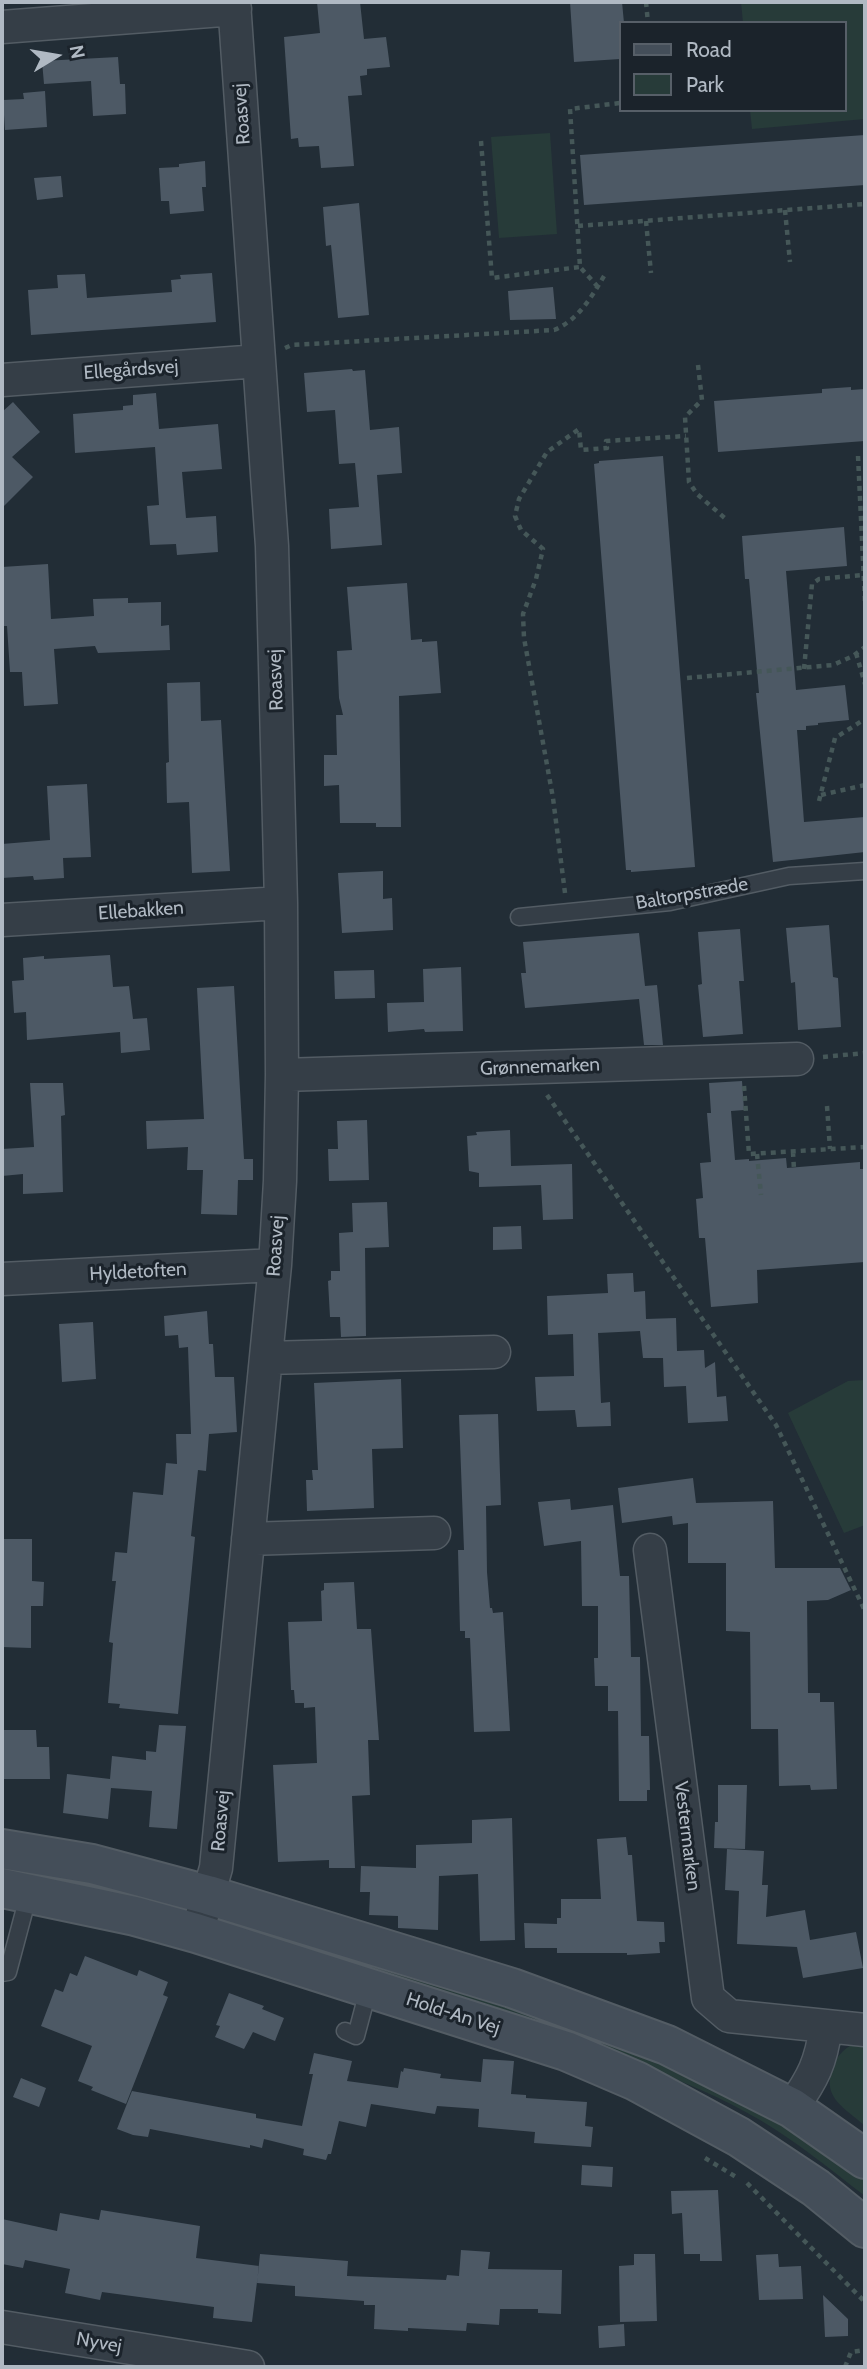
<!DOCTYPE html>
<meta charset="utf-8">
<style>
body{margin:0}
#map{position:relative;width:867px;height:2369px;overflow:hidden;background:#222d36;font-family:Cabin,sans-serif}
canvas{display:block}
.frame{position:absolute;inset:0;border:4px solid #b0b9c3;pointer-events:none}
.legend{position:absolute;left:619px;top:21px;width:228px;height:91px;box-sizing:border-box;background:#1b232b;border:2px solid #575f68;margin:0;padding:9px 12px;list-style:none;font-size:21px;color:#b0b9c3}
.legend li{display:flex;align-items:center;gap:14px;height:35px}
.legend b{width:35px;border:2px solid #575f68}
.north{position:absolute;left:21px;top:21px;width:70px;height:70px;-webkit-text-stroke:5px #1b232b;paint-order:stroke;rotate:79deg;font-size:19px;font-weight:700;line-height:28px;text-align:center;color:#b0b9c3}
.north::after{content:'';display:block;margin:auto;width:24px;height:32px;background:#b0b9c3;clip-path:polygon(50% 0,100% 100%,50% 72%,0 100%)}
</style>
<div id="map">
<canvas width="867" height="2369"></canvas>
<div class="frame"></div>
<ul class="legend">
<li><b style="height:9px;background:#444e59"></b>Road</li>
<li><b style="height:19px;background:#273b39"></b>Park</li>
</ul>
<div class="north">N</div>
</div>
<script>
const context = document.querySelector('canvas').getContext('2d');
context.lineJoin = 'round';
function paint(path, color) {
  context.fillStyle = color;
  context.fill(path, 'evenodd');
}
function stroke(path, color, width, dash) {
  context.strokeStyle = color;
  context.lineWidth = width;
  context.lineCap = dash ? 'butt' : 'round';
  context.setLineDash(dash || []);
  context.stroke(path);
}
function label(font, color, halo, rows, align = 'center') {
  context.font = font + ' Cabin,sans-serif';
  context.lineWidth = 6;
  context.setLineDash([]);
  context.textBaseline = 'middle';
  context.strokeStyle = halo;
  context.fillStyle = color;
  for (const [text, x, y, turn = 0] of rows) {
    context.save();
    context.translate(x, y);
    context.rotate((+turn || 0) * Math.PI / 180);
    context.textAlign = isNaN(turn) ? turn : align;
    if (halo) context.strokeText(text, 0, 0);
    context.fillText(text, 0, 0);
    context.restore();
  }
}
const green = new Path2D(`
 M741,2H865V119L752,129L750,110H844V23H743Z
 M550,133L557,234L499,238L491,137Z
 M865,1380V1525L844,1533L788,1413L848,1381Z
 M257,1925L462,1990L657,2061L790,2126L865,2176V2196C831,2170 797,2142 760,2120C721,2097 678,2080 637,2063L255,1936Z
 M854,2044L865,2046V2126C845,2108 822,2098 832,2069C835,2058 844,2048 854,2044Z`);
const building = new Path2D(`
 M317,2H360L364,39L386,37L390,67L367,69V75L360,76L362,95L348,96L354,166L321,168L319,146L299,147L298,138L291,139L284,37L320,33Z
 M570,2H622L624,23H620V59L574,62Z
 M118,57L120,84H125L126,114L93,116L91,81L44,84L42,61Z
 M45,91L47,127L5,130L3,100L24,99L23,93Z
 M865,135V185L584,205L580,155Z
 M205,161L206,187H202L204,211L170,214L169,201H161L159,168L179,167V164Z
 M61,176L63,197L37,200L34,178Z
 M359,203L369,315L338,318L331,245L326,246L323,207Z
 M212,273L216,322L31,335L28,290L58,288L57,275L85,274L87,298L172,292L171,280L181,279L180,275Z
 M553,287L556,319L510,320L508,291Z
 M352,369L353,371L365,370L370,430L399,427L402,473L377,475L382,545L331,549L329,509L359,507L355,463L339,464L335,410L307,412L304,373Z
 M851,387V390L865,389V441L718,452L714,401L822,393V389Z
 M156,393L159,429L218,424L222,469L182,472L186,518L216,516L218,552L177,555L176,544L150,545L147,506L159,505L155,447L75,453L73,414L123,410V406L133,405V395Z
 M13,402L40,432L12,457L33,477L2,508V412Z
 M663,456L695,867L631,872V870H626L594,464L599,463V461Z
 M844,527L847,566L786,571L796,690L845,685L849,720L818,723V725L806,726V730H797L804,822L865,817V852L773,862L756,693H759L749,579H745L742,536Z
 M48,564L51,619L94,616L93,599L128,598V603L161,602V626L169,625L170,650L98,653L95,646L54,649L58,704L24,706L22,672H10L7,626H2V567Z
 M407,583L411,640L422,639V642L437,641L441,693L399,696L401,827H376V823H340L339,785L324,786V755H337L336,715H343L339,698L337,651L352,650L347,587Z
 M200,682L201,721L221,720L230,871L192,873L189,802L167,803L166,763L169,762L167,683Z
 M87,784L91,857L63,858L64,878L34,880L33,876L2,878V844L50,840L47,786Z
 M383,871V899L392,898L393,930L342,933L338,873Z
 M829,925L833,977L838,978L841,1027L798,1030L795,982L791,983L786,928Z
 M740,929L744,981H739L743,1034L703,1037L698,985L702,984L698,932Z
 M639,933L645,986L657,985L663,1045H644L639,999L525,1008L521,973H526L523,942Z
 M110,955L113,987L129,986L133,1019L147,1018L150,1050L121,1053L120,1032L27,1040L26,1012L14,1013L12,981L24,980L23,958L44,956V959Z
 M461,967L463,1031L425,1032L424,1029L388,1032L387,1003L424,1002L423,969Z
 M374,970L375,998L335,999L334,971Z
 M234,986L244,1159H253V1180H238L237,1215L201,1214L203,1170H187L188,1147L147,1149L146,1121L204,1119L197,988Z
 M742,1081L744,1110L731,1111L735,1160L749,1159V1161L786,1158L787,1168L860,1162V1169H865V1262L757,1270L758,1303L711,1307L705,1238H699L696,1199L703,1198L700,1163L711,1162L707,1113H711L709,1083Z
 M30,1083H63L65,1115L61,1116L63,1192L23,1194V1174L2,1176V1149L34,1147Z
 M367,1120L369,1180L329,1181L328,1149H338L337,1121Z
 M510,1130L511,1166L572,1164L573,1219L543,1220L541,1185L479,1187V1173L469,1171L467,1136L477,1135L476,1132Z
 M387,1202L389,1247L365,1248L366,1336L341,1337L340,1317H330L328,1281L331,1280V1271H340L339,1233L353,1232L352,1203Z
 M521,1226L522,1249L493,1250V1227Z
 M633,1273L634,1292L645,1291L646,1319L676,1318L677,1351L704,1350L705,1368L715,1362L717,1397L726,1396L728,1421L688,1423L686,1386L664,1387L663,1358H643L640,1331L598,1333L601,1403L610,1402L611,1426L577,1427L575,1410L537,1411L535,1377L574,1376L573,1334L548,1335L547,1296L608,1293L607,1274Z
 M207,1311L209,1344H213L215,1377H234L237,1432L209,1434L206,1471L198,1470L191,1536L195,1537L178,1714L119,1708L120,1704L108,1703L113,1643L109,1642L116,1581H112L115,1552L127,1553L133,1492L163,1495L166,1463L177,1464L176,1434H191L188,1347L179,1348L178,1335L165,1336L164,1316Z
 M93,1322L96,1379L62,1382L59,1324Z
 M401,1379L403,1448L372,1449L374,1508L307,1511L306,1480H313L312,1470H318L314,1383Z
 M498,1414L501,1505L486,1506L487,1572L490,1608H492L493,1613L503,1612L510,1731L474,1732L470,1638H465V1631H460L458,1550H464L459,1415Z
 M693,1478L696,1503L773,1501L775,1568H840L851,1590L828,1600L807,1601L808,1693H820V1702H834L837,1789L811,1790L810,1785L779,1786L778,1729H751L750,1632L726,1631V1563H688V1523L673,1525L672,1516L622,1523L618,1488Z
 M570,1499L571,1510L613,1505L620,1576H629L631,1657H640L641,1736H649L650,1790H647V1801H619L618,1711H608V1686H595L594,1658H598V1606H582L581,1541L544,1546L538,1502Z
 M2,1539H32V1581L44,1582L43,1606H31V1648L2,1647Z
 M354,1582L357,1629H371L379,1740H368L370,1795L352,1796L355,1868H329V1860L278,1862L273,1765L317,1763L315,1707L304,1708V1703H295L294,1690H291L288,1622L322,1621L321,1591L324,1590V1583Z
 M159,1725L186,1726L177,1829L149,1827L152,1791L111,1788L108,1819L63,1813L67,1774L110,1779L112,1756L146,1760V1751L156,1752Z
 M2,1730H36L37,1747H49L50,1779H2Z
 M718,1785H747L745,1849L714,1848L715,1822H718Z
 M512,1818L515,1940L480,1941L478,1874L439,1876L438,1930L398,1928V1916L369,1915L370,1892H360L361,1866L416,1868V1845L472,1843V1820Z
 M626,1837L628,1855H632L637,1921L664,1922L665,1942H659L660,1953L627,1955V1953H557V1948H525L524,1923L557,1924V1918H561V1899H601L597,1839Z
 M727,1849L764,1851L762,1885H768L766,1917L805,1910L810,1940L856,1932L863,1968L803,1978L797,1947L737,1944L739,1891L725,1890Z
 M85,1956L137,1976L139,1970L168,1982L163,1995L168,1997L126,2104L91,2090L93,2087L78,2081L92,2046L41,2026L55,1989L63,1992L70,1973L77,1976Z
 M229,1993L264,2006L262,2009L284,2018L275,2041L253,2032L244,2049L215,2037L220,2026L216,2025Z
 M314,2053L352,2061L347,2081L398,2088L401,2071L403,2072L404,2068L441,2074L440,2078L481,2082L483,2059L514,2061L511,2094L526,2095V2098L587,2102L585,2126L593,2127L591,2147L534,2143L535,2132L478,2127L479,2109L437,2106L435,2114L371,2104L366,2127L339,2121L331,2154H328L326,2160L303,2155L304,2149L264,2139L262,2148L250,2145V2148L150,2129L148,2137L133,2135L117,2129L132,2091L256,2114V2118L302,2126L313,2074H309Z
 M21,2078L46,2088L39,2107L13,2097Z
 M582,2165L613,2167L612,2187L581,2185Z
 M718,2190L722,2261H700V2254H684L682,2213L672,2214L671,2191Z
 M101,2210L200,2226L196,2258L259,2266L252,2322L213,2318L214,2307L102,2292L100,2300L65,2293L70,2269L25,2260L23,2268L2,2264V2219L57,2231L60,2213L99,2220Z
 M461,2250L490,2252L488,2269L562,2270L561,2314L538,2313V2309H500L499,2325L467,2323L466,2331L408,2328V2331L374,2329L375,2305H364V2301L295,2296V2286L257,2283L260,2254L348,2261L347,2276L446,2280L447,2275L459,2276Z
 M634,2254H655L657,2321L620,2322L619,2266L634,2265Z
 M778,2254L779,2267L801,2266L803,2299L759,2300L756,2255Z
 M823,2295L848,2319V2336L825,2337Z
 M624,2324L625,2346L599,2348L598,2326Z`);
const path = new Path2D(`
 M646,2L648,23
 M481,141L492,278L580,267
 M785,210L790,262
 M646,221L651,273
 M578,226L865,204
 M598,287L580,267L570,109L620,103
 M285,348L292,345L554,330C578,320 591,298 604,276
 M698,365L702,400L685,417L689,482L697,494L727,520
 M858,456L865,603
 M856,653L865,684
 M804,669L812,584L819,579L863,575
 M687,678L833,665L853,656L865,647
 M821,795L865,785
 M819,801L835,738L865,719
 M565,893L553,798L524,638L523,614L536,579L543,549L521,530L515,516L519,499L547,452L579,429L581,450L607,448L606,441L686,436
 M823,1057L865,1053
 M744,1086L749,1154L865,1147
 M547,1095L776,1425L865,1611
 M827,1106L830,1149
 M793,1152L794,1170
 M757,1154L761,1195
 M705,2158L736,2177
 M747,2183L865,2302
 M845,2367L851,2352L865,2350`);
const lane = new Path2D(`
 M519,917L670,902L789,876L865,871
 M2,1973L8,1972L29,1893
 M345,2031L356,2036L369,1987`);
const street = new Path2D(`
 M2,27L235,9
 M2,380L259,361
 M2,920L281,903
 M282,1075L797,1059
 M2,1279L275,1265
 M266,1358L494,1352
 M248,1539L434,1533
 M650,1550L708,1998L729,2016L865,2030
 M201,1919L216,1868L275,1265L280,1181L282,1075L281,903L272,546L234,2
 M792,2108C813,2078 821,2063 826,2026
 M2,2327L248,2367`);
const secondary = new Path2D(`
 M2,1849L92,1864L208,1895L512,1988L667,2045L792,2108L865,2159
 M2,1888L135,1916L196,1933L566,2051L636,2081L739,2137L816,2188L865,2228`);
const streetNames = [
 ["Roasvej",242,114,-94],
 ["Ellegårdsvej",131,370,-4],
 ["Roasvej",276,680,-92],
 ["Baltorpstræde",692,894,-10],
 ["Ellebakken",141,911,-4],
 ["Grønnemarken",540,1067,-2],
 ["Roasvej",276,1246,-86],
 ["Hyldetoften",138,1272,-3],
 ["Roasvej",221,1821,-85],
 ["Vestermarken",687,1836,83],
 ["Hold-An Vej",453,2014,18],
 ["Nyvej",99,2343,10]
];
paint(green, '#273b39');
paint(building, '#4d5965');
stroke(lane, '#535c64', 19);
stroke(street, '#535c64', 35);
stroke(secondary, '#535c64', 42);
stroke(path, '#455758', 4.5, [5, 5]);
stroke(lane, '#353e47', 16);
stroke(street, '#353e47', 32);
stroke(secondary, '#444e59', 38);
label('19px', '#b0b9c3', '#1b232b', streetNames);
</script>
